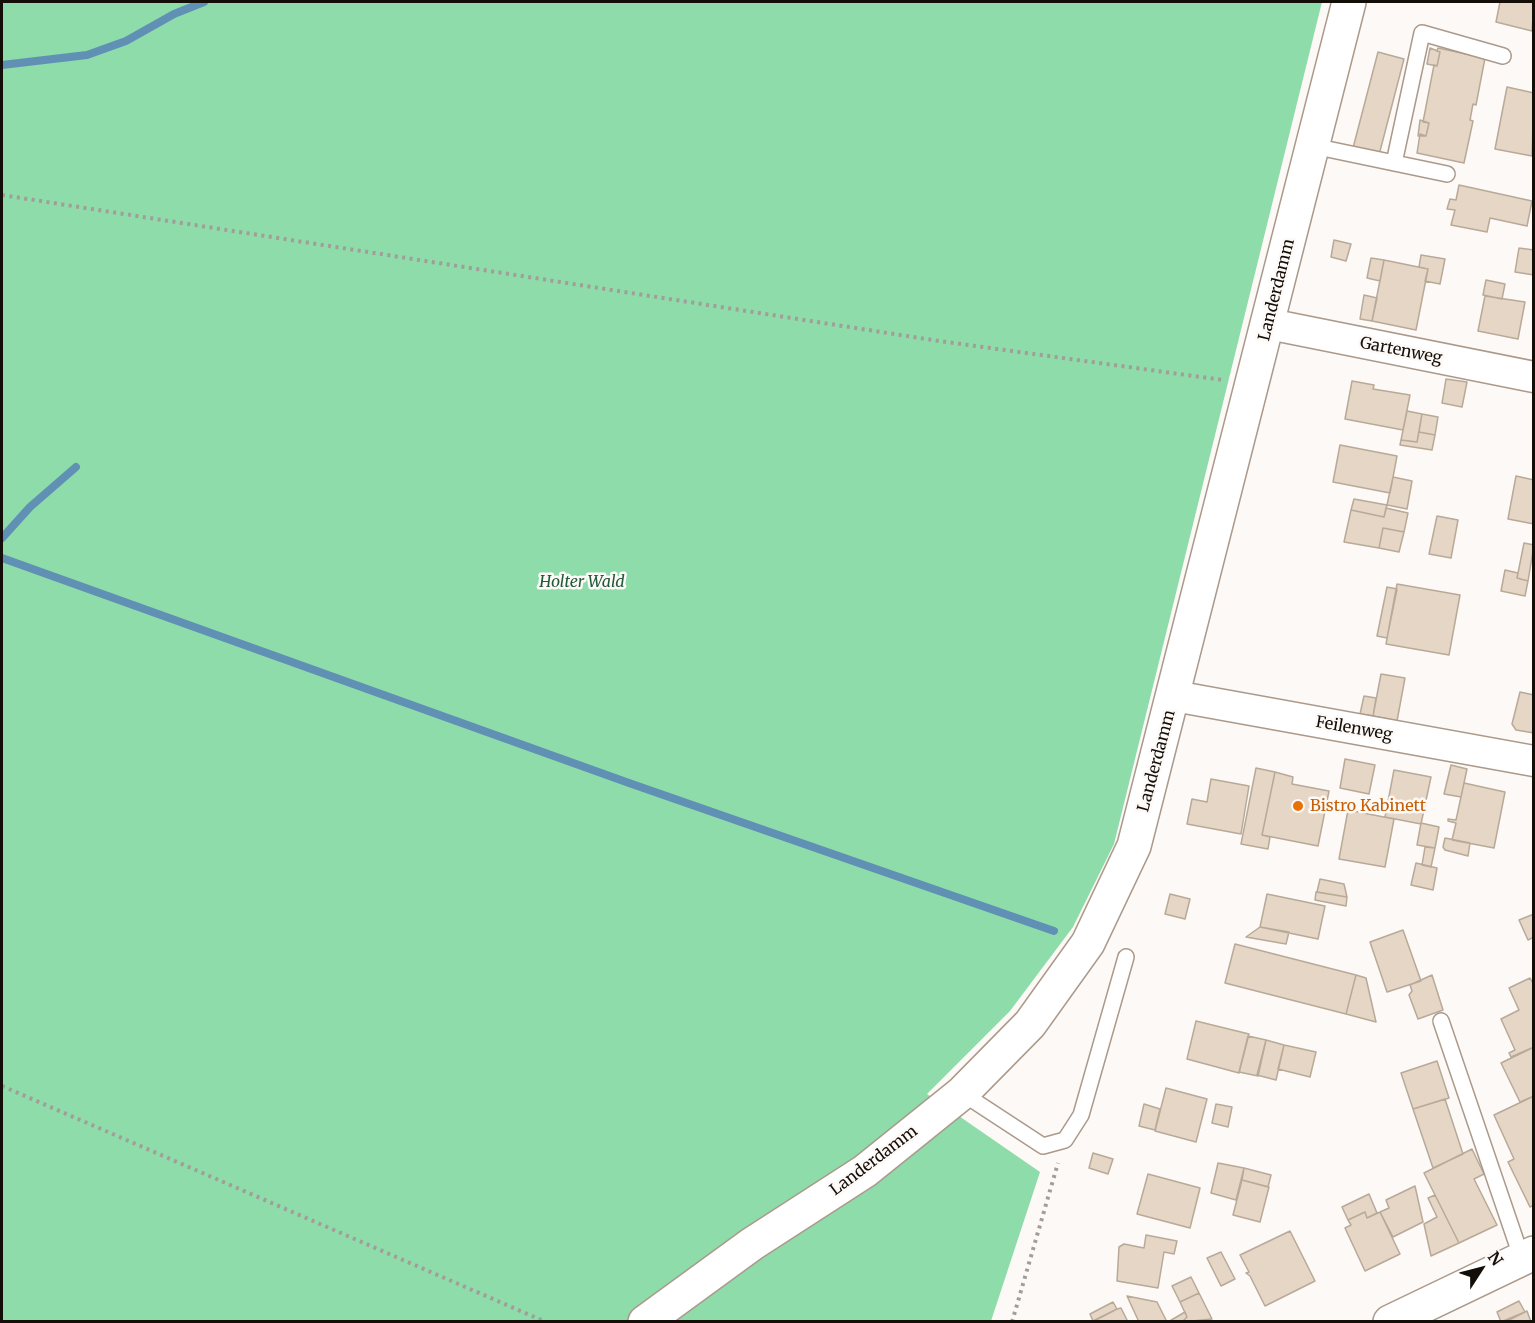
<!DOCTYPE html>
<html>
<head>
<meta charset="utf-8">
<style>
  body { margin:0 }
  #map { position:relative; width:1535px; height:1323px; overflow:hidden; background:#fdf9f6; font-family:Merriweather,serif }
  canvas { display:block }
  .frame { position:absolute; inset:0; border:3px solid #140e09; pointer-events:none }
  .north { position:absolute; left:1451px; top:1239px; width:60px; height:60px; -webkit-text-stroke:4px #fdf9f6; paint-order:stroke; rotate:54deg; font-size:16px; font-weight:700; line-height:24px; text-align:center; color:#140e09 }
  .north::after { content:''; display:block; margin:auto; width:21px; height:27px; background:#140e09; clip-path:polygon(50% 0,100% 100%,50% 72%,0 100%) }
</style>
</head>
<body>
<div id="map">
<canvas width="1535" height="1323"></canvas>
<div class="frame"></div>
<div class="north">N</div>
</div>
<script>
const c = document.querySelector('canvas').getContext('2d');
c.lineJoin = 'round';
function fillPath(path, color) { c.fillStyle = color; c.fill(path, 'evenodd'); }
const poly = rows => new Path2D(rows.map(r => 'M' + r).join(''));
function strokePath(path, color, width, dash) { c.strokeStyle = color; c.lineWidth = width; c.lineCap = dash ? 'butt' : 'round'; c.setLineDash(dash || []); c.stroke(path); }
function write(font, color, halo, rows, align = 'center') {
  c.font = font + ' Merriweather,serif'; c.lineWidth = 5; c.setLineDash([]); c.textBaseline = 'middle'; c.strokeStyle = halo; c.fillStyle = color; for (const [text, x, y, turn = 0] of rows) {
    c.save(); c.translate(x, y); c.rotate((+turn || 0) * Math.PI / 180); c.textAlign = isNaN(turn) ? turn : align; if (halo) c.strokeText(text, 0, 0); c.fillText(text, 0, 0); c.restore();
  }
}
fillPath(poly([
  [2,2,1322,2,1114,844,1073,927,1010,1011,927,1094,1040,1172,991,1321,2,1322]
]), '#8ddcaa');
strokePath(poly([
  [2,65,87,55,126,41,174,14,204,2],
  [2,538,30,507,76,467],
  [2,558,629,783,1054,931]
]), '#6091b5', 8);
const building = poly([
  [1500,2,1534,2,1532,31,1496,22,1500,2],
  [1430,48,1440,52,1437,66,1427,64,1430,48],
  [1438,48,1485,58,1476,105,1473,104,1470,120,1473,121,1464,163,1417,153,1420,134,1426,136,1429,123,1423,122,1434,65,1437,66,1440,52,1437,51,1438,48],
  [1378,52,1404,59,1379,155,1353,148,1378,52],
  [1507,87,1534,93,1532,156,1495,149,1507,87],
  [1420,120,1429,123,1426,136,1418,136,1420,120],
  [1459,185,1532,201,1527,226,1490,218,1487,232,1451,225,1455,210,1447,209,1450,199,1456,200,1459,185],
  [1334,240,1351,244,1346,261,1331,257,1334,240],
  [1519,248,1534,250,1534,275,1515,272,1519,248],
  [1421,255,1445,259,1440,284,1425,281,1428,269,1419,267,1421,255],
  [1371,258,1384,260,1380,281,1367,278,1371,258],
  [1384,260,1428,269,1416,330,1372,321,1384,260],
  [1486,280,1505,284,1502,299,1483,295,1486,280],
  [1364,295,1377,298,1372,321,1360,319,1364,295],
  [1485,296,1525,302,1518,339,1478,331,1485,296],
  [1446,379,1467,382,1462,407,1442,403,1446,379],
  [1352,381,1374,385,1373,389,1410,395,1403,430,1345,419,1352,381],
  [1407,411,1422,414,1417,442,1401,440,1407,411],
  [1422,414,1438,417,1435,435,1419,432,1422,414],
  [1419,432,1435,435,1432,450,1400,445,1401,440,1417,442,1419,432],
  [1340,445,1397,456,1390,493,1333,482,1340,445],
  [1516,476,1534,480,1534,524,1508,519,1516,476],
  [1393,477,1412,481,1407,509,1387,505,1393,477],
  [1354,499,1387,505,1384,517,1351,510,1354,499],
  [1386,508,1408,513,1404,532,1383,528,1379,548,1344,542,1351,510,1384,517,1386,508],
  [1437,516,1458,520,1451,558,1429,554,1437,516],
  [1383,528,1404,532,1399,552,1379,548,1383,528],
  [1524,543,1534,545,1528,581,1517,578,1524,543],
  [1505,570,1518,573,1517,578,1528,581,1525,596,1501,591,1505,570],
  [1397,584,1460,595,1449,655,1386,644,1397,584],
  [1387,587,1397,589,1387,638,1377,636,1387,587],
  [1381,674,1405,678,1397,721,1373,716,1381,674],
  [1520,692,1534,695,1534,733,1516,730,1512,724,1520,692],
  [1364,696,1376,698,1373,716,1360,714,1364,696],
  [1345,759,1375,765,1369,794,1340,788,1345,759],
  [1451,765,1467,769,1461,797,1444,794,1451,765],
  [1256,768,1275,772,1262,835,1270,837,1268,849,1241,844,1256,768],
  [1394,770,1431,777,1421,824,1385,817,1394,770],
  [1275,772,1293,777,1292,784,1329,791,1318,846,1262,835,1275,772],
  [1211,779,1249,786,1241,834,1187,824,1192,799,1207,802,1211,779],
  [1464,783,1505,792,1494,848,1452,840,1456,823,1448,821,1448,819,1456,820,1464,783],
  [1348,810,1394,819,1385,867,1339,859,1348,810],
  [1421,823,1439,827,1435,848,1417,845,1421,823],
  [1445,838,1470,843,1468,856,1445,850,1443,847,1445,838],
  [1425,847,1435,848,1431,867,1422,865,1425,847],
  [1416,863,1437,868,1433,890,1411,885,1416,863],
  [1320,879,1344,884,1347,897,1317,892,1320,879],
  [1316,892,1347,897,1346,906,1315,900,1316,892],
  [1170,894,1190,899,1185,919,1165,914,1170,894],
  [1267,894,1325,906,1318,939,1260,927,1267,894],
  [1534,914,1534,937,1528,940,1519,920,1534,914],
  [1260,927,1289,932,1286,944,1246,937,1260,927],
  [1403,930,1421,981,1387,992,1370,942,1403,930],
  [1235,944,1356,975,1346,1014,1225,983,1235,944],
  [1356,975,1366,978,1376,1022,1346,1014,1356,975],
  [1432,975,1443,1010,1418,1019,1409,995,1412,991,1410,985,1432,975],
  [1530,978,1534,985,1534,1047,1511,1057,1509,1053,1515,1050,1501,1019,1519,1010,1509,988,1530,978],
  [1196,1021,1249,1034,1239,1073,1187,1059,1196,1021],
  [1248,1036,1266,1040,1258,1076,1239,1072,1248,1036],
  [1266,1040,1284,1045,1276,1080,1257,1075,1266,1040],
  [1284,1045,1316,1052,1310,1077,1278,1069,1284,1045],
  [1534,1047,1534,1096,1520,1102,1501,1063,1534,1047],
  [1437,1061,1449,1098,1413,1109,1401,1073,1437,1061],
  [1166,1088,1207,1099,1196,1142,1155,1131,1166,1088],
  [1534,1096,1534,1205,1530,1207,1508,1162,1514,1159,1494,1115,1534,1096],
  [1445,1099,1463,1154,1433,1168,1413,1109,1445,1099],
  [1144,1104,1160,1109,1155,1130,1139,1126,1144,1104],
  [1216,1104,1232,1107,1228,1127,1212,1123,1216,1104],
  [1472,1149,1484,1174,1474,1179,1497,1225,1459,1243,1424,1173,1472,1149],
  [1093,1153,1113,1159,1108,1174,1089,1168,1093,1153],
  [1218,1163,1244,1168,1236,1200,1211,1193,1218,1163],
  [1244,1168,1271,1175,1268,1187,1242,1180,1244,1168],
  [1148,1174,1200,1188,1190,1228,1137,1214,1148,1174],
  [1242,1180,1269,1187,1260,1222,1233,1215,1242,1180],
  [1415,1186,1423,1222,1393,1237,1380,1212,1389,1208,1386,1200,1415,1186],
  [1369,1194,1377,1213,1367,1218,1365,1212,1348,1220,1342,1207,1369,1194],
  [1435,1195,1459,1243,1431,1256,1424,1224,1437,1217,1428,1198,1435,1195],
  [1365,1212,1367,1218,1380,1212,1400,1254,1365,1271,1345,1228,1351,1225,1348,1220,1365,1212],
  [1290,1231,1315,1281,1265,1306,1250,1276,1246,1273,1249,1272,1240,1255,1290,1231],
  [1146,1235,1177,1241,1174,1254,1164,1252,1158,1288,1117,1281,1119,1247,1124,1244,1144,1248,1146,1235],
  [1221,1252,1235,1279,1221,1286,1207,1258,1221,1252],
  [1191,1277,1199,1293,1180,1302,1172,1286,1191,1277],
  [1199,1293,1212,1319,1182,1322,1187,1317,1180,1302,1199,1293],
  [1127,1296,1157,1302,1167,1322,1139,1322,1127,1296],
  [1519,1301,1525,1312,1501,1322,1497,1312,1519,1301],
  [1113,1302,1117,1309,1093,1321,1090,1314,1113,1302],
  [1121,1308,1128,1322,1092,1322,1117,1309,1121,1308],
  [1527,1311,1531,1322,1505,1322,1527,1311],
  [1185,1312,1187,1317,1182,1322,1168,1322,1185,1312]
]);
fillPath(building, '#e6d6c5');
strokePath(building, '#b8a998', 1.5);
const lane = poly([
  [1313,146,1447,174],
  [1394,163,1422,33,1503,56],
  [1441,1021,1522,1259],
  [962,1093,1043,1146,1065,1140,1081,1115,1126,957]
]);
const street = poly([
  [1269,324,1534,377],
  [1174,696,1534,761]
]);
const secondary = poly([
  [645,1322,752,1244,865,1171,962,1093,1030,1024,1088,943,1134,846,1349,2],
  [1390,1322,1534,1253]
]);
strokePath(lane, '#ab9a8b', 18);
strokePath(street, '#ab9a8b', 33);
strokePath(secondary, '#ab9a8b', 36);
strokePath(poly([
  [2,195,939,341,1223,380],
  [2,1086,546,1322],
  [1012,1322,1058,1163]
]), '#a29d99', 4, [3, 4.5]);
strokePath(lane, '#fff', 15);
strokePath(street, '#fff', 30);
strokePath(secondary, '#fff', 33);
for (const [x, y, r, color] of [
  [1298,806,6,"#e8710a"]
]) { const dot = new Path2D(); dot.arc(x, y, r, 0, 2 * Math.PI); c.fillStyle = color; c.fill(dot); strokePath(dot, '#fdf9f6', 2); }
write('16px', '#140e09', '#fdf9f6', [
  ["Landerdamm",1277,290,-76],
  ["Gartenweg",1401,351,11],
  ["Feilenweg",1354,729,10],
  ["Landerdamm",1157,761,-75],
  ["Landerdamm",874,1161,-37]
]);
write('italic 16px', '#205a3a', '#fdf9f6', [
  ["Holter Wald",582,582]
]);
write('16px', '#c56008', '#fdf9f6', [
  ["Bistro Kabinett",1310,806]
], 'left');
</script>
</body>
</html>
